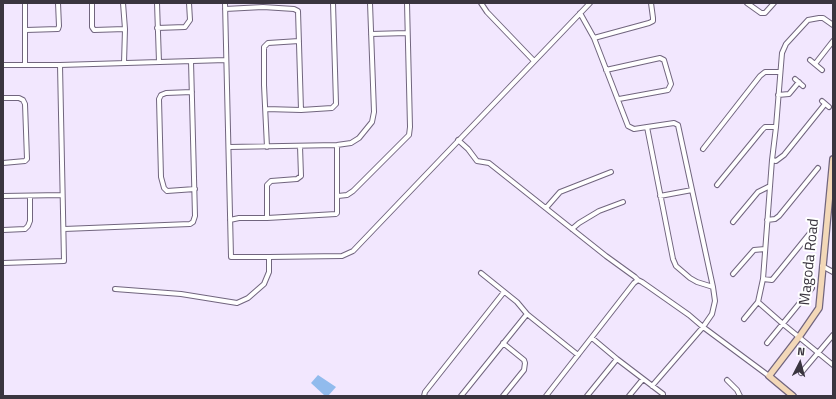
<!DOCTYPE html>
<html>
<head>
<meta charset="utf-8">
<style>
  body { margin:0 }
  #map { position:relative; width:836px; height:399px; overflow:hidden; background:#f2e7fe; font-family:"Titillium Web",sans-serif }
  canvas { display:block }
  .frame { position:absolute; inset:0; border:4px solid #3a353f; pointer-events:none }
  .north { position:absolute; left:780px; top:343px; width:40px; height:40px; -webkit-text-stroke:3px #fff; paint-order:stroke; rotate:6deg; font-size:11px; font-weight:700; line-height:16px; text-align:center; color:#3a353f }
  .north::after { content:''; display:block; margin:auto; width:14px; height:18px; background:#3a353f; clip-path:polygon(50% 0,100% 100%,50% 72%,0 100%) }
</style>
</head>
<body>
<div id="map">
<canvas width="836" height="399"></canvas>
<div class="frame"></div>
<div class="north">N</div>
</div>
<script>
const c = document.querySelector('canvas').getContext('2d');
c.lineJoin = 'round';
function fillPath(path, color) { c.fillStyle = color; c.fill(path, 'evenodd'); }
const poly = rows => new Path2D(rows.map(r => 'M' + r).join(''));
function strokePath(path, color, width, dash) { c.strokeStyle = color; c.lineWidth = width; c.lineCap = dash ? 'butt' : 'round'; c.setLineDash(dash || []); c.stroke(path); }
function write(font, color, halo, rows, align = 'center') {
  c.font = font + ' "Titillium Web",sans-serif'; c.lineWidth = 4; c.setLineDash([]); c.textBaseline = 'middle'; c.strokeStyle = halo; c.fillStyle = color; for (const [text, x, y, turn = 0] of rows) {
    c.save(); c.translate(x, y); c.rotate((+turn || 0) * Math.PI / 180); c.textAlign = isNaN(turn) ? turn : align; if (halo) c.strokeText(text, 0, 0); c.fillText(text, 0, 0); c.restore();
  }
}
fillPath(poly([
  [318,375,336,387,328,396,325,396,311,383]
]), '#91bbed');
const street = poly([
  [25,3,25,64],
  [92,3,92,27,94,30,125,29],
  [123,3,125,29,124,63],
  [157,3,159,62],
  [225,3,231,257,269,257,342,256,353,251,590,3],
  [481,3,487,12,534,61],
  [747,3,761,13,765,13,774,3],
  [225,9,263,7,294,9,298,11,301,110,332,108,336,104,333,3],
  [580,13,594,38,628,126,634,129,647,127,673,259,676,266,690,278,697,282,713,287],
  [833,25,823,18,819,18,808,20,786,44,782,53,776,127,772,160,763,279,758,302,783,324,833,365],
  [157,28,185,27,190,20,189,3],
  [26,30,58,29,59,26,58,3],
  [371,34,407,33],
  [594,38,649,23,653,21,653,18,651,3],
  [810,60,822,70],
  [815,64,833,41],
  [3,65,60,65,226,60],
  [606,70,660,58,664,60,671,84,668,90,619,99],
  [795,79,803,86],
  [192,92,166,93,161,95,159,99,161,177,164,188,167,191,195,189],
  [778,95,789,94,799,82],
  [3,98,19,98,23,100,25,104,27,159,25,161,3,163],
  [822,101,829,107],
  [266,109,301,110],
  [647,127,674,123,678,125,713,287,715,301,712,314,703,327,652,386],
  [458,140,468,149,477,161,489,163,606,256,635,277,638,280],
  [229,147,337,145,351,143,359,138,372,122,374,112,370,3],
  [267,147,264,85,264,47,268,43,299,41],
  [703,149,760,76,765,72,780,72],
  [772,160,776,161,784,155,825,104],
  [717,185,762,130,765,127,776,127],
  [3,196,62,195],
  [338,196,347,195,353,191,409,135,410,127,407,3],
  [660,196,692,190],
  [546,208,560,192,611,172],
  [267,218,267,185,271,181,297,179,301,176,300,146],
  [230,220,239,218,267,218,336,214,337,213,337,145],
  [767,220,775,219,779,216,818,168],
  [733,222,758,192,770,186],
  [64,229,190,224,193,222,195,216,191,61],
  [572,229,579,223,599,211,623,202],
  [3,230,25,229,28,226,30,221,30,196],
  [3,263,64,261,60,65],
  [822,266,833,272],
  [481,273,517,302,527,314],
  [733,274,754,250,765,249],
  [763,279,772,280,815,227],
  [115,289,181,294,237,303,248,298,264,284,269,272,269,257],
  [744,319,758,302],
  [592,338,617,359,663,394,663,396],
  [503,343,524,360,525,363,524,370,503,396],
  [767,343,812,288],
  [801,373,833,335],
  [727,380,737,390,740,396],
  [424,396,425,392,504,292],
  [461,396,527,314,578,355],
  [546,396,634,283,638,280,642,282,689,315,703,327,769,376],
  [587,396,617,359],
  [629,396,643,379]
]);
const secondary = poly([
  [793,396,769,376,799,337,819,308,833,159]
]);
strokePath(street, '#71657e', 6);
strokePath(secondary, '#71657e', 8);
strokePath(street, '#fff', 4);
strokePath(secondary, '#f3d8b8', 5.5);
write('15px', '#3a353f', '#fff', [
  ["Magoda Road",810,262,-84]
]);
</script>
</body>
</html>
